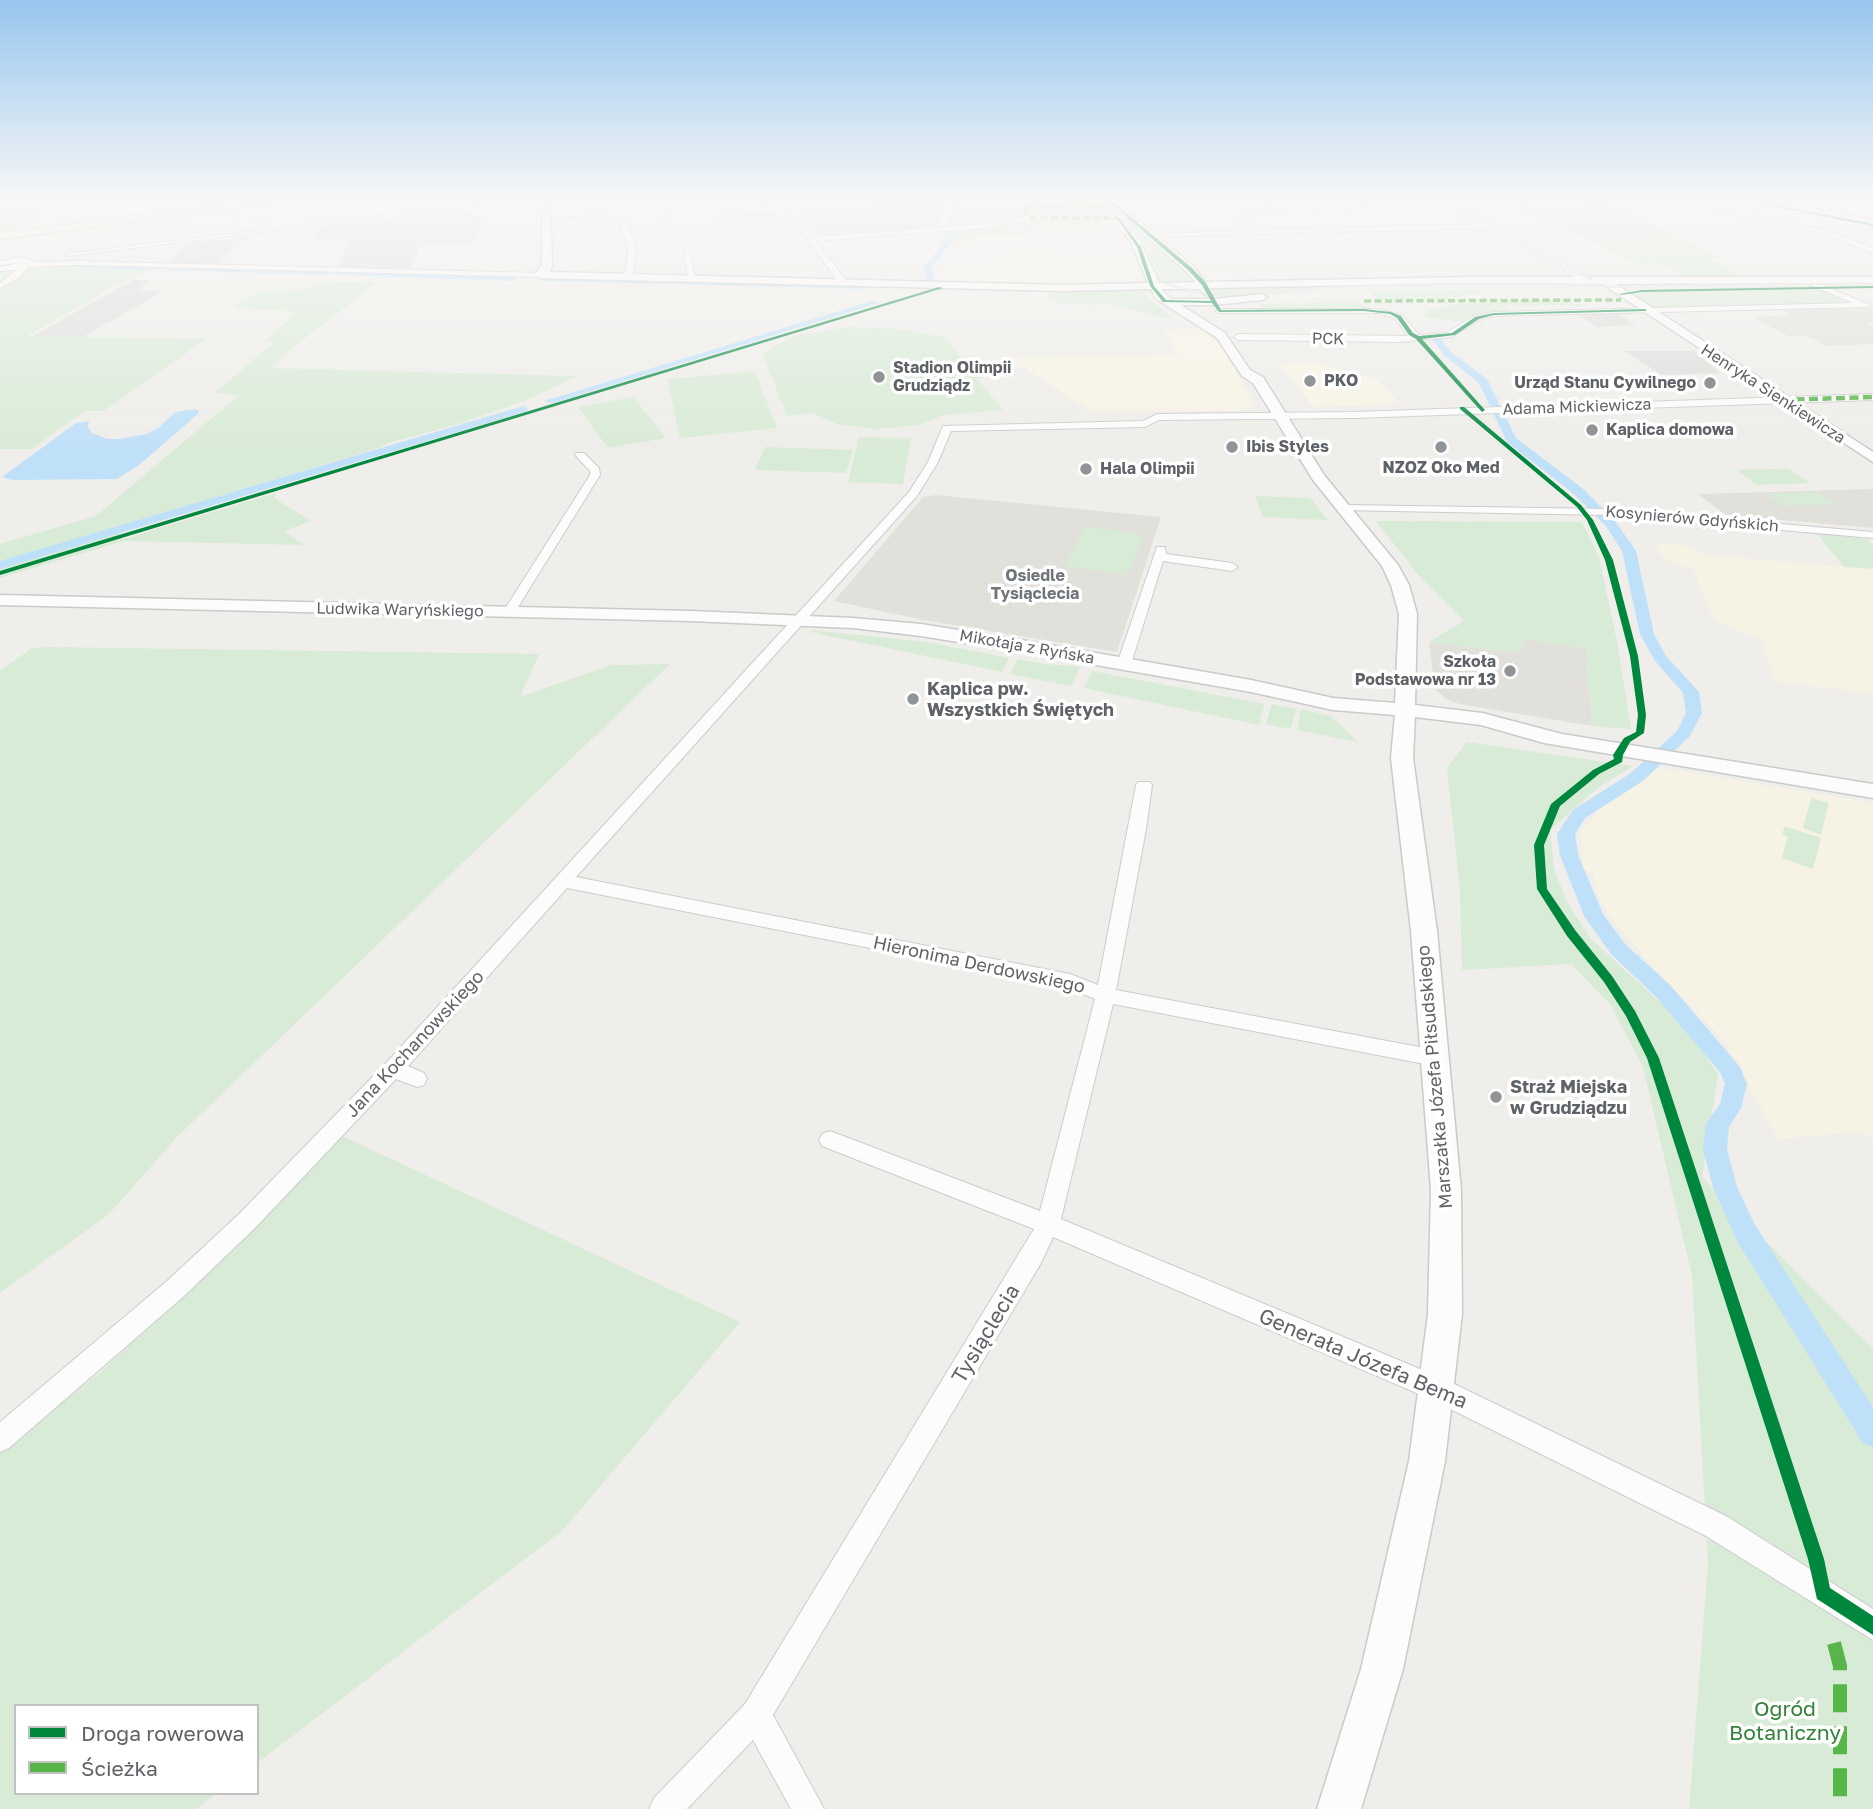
<!DOCTYPE html>
<html>
<head>
<meta charset="utf-8">
<style>
  body { margin:0 }
  #map { position:relative; width:1873px; height:1809px; overflow:hidden; background:#efeeea; font-family:"Golos Text",sans-serif }
  canvas { display:block }
  .legend { position:absolute; left:14px; top:1704px; width:245px; height:91px; box-sizing:border-box; background:#fff; border:2px solid #bfc1c3; margin:0; padding:9px 12px; list-style:none; font-size:21px; color:#5f6368 }
  .legend li { display:flex; align-items:center; gap:14px; height:35px }
  .legend b { width:35px; border:2px solid #bfc1c3 }
</style>
</head>
<body>
<div id="map">
<canvas width="1873" height="1809"></canvas>
<ul class="legend">
<li><b style="height:9px;background:#00873e"></b>Droga rowerowa</li>
<li><b style="height:9px;background:#58b549"></b>Ścieżka</li>
</ul>
</div>
<script>
const c = document.querySelector('canvas').getContext('2d');
c.lineJoin = 'round';
function fillPath(path, color) { c.fillStyle = color; c.fill(path, 'evenodd'); }
const poly = rows => new Path2D(rows.map(r => 'M' + r).join(''));
function strokePath(path, color, width, dash) { c.strokeStyle = color; c.lineWidth = width; c.lineCap = dash ? 'butt' : 'round'; c.setLineDash(dash || []); c.stroke(path); }
function write(font, color, halo, rows, align = 'center') {
  c.font = font + ' "Golos Text",sans-serif'; c.lineWidth = 7; c.setLineDash([]); c.textBaseline = 'middle'; c.strokeStyle = halo; c.fillStyle = color; for (const [text, x, y, turn = 0] of rows) {
    c.save(); c.translate(x, y); c.rotate((+turn || 0) * Math.PI / 180); c.textAlign = isNaN(turn) ? turn : align; if (halo) c.strokeText(text, 0, 0); c.fillText(text, 0, 0); c.restore();
  }
}
fillPath(poly([
  [1049,247,1057,256,1129,257,1138,274,1124,280,1072,284,946,282,943,264,1008,263,1007,255],
  [1196,329,1207,332,1219,342,1254,406,1238,411,1090,411,1024,367,1007,368,1008,357,1177,356,1165,330],
  [1280,363,1316,363,1377,379,1400,404,1313,407],
  [1679,544,1708,555,1873,569,1873,694,1775,681,1761,640,1714,620,1693,569,1666,560,1654,545],
  [1660,768,1873,803,1873,1138,1856,1132,1778,1139,1724,1040,1671,986,1608,915,1596,890,1593,872,1584,870,1582,863,1581,831,1601,808]
]), '#f7f3e4');
fillPath(poly([
  [465,210,481,219,476,242,419,246,412,269,338,268,349,240,313,242,320,228],
  [250,236,216,264,169,263,184,244],
  [133,280,151,280,137,290,164,291,83,337,60,337,18,363,0,335,33,336],
  [1618,313,1635,325,1596,327,1577,314],
  [1625,351,1695,351,1720,373,1661,375]
]), '#dfddda');
fillPath(poly([
  [1669,201,1675,202,1630,204,1635,208,1625,213,1681,238,1592,241,1504,202],
  [944,205,941,227,820,238,797,208],
  [1871,308,1873,309,1873,323,1867,324,1873,327,1873,344,1825,346,1805,335,1788,336,1753,317,1791,315,1782,310],
  [1873,489,1873,528,1726,515,1698,494],
  [936,495,1161,517,1117,652,923,620,834,601,923,497],
  [1525,639,1586,649,1592,726,1460,704,1446,699,1435,689,1429,642,1516,653]
]), '#e2e0da');
fillPath(poly([
  [0,201,55,201,11,232,0,233],
  [701,201,776,202,769,203,781,209,776,211,783,213,777,213,779,217,786,217,789,220,716,218,717,211,775,212,777,208,710,207,707,210,699,208],
  [990,201,1011,201,1012,204,1092,203,1109,230,1031,230,1032,236,976,236,974,243,941,244,952,205,990,204],
  [1669,201,1675,202,1630,204,1635,208,1624,213,1534,216,1504,202],
  [1141,231,1182,265,1196,281,1159,282,1151,258,1132,232],
  [1681,238,1722,258,1708,258,1748,279,1687,278,1659,262,1635,263,1592,241],
  [74,264,155,267,104,292,27,336,206,339,104,411,84,411,32,449,0,449,0,272],
  [326,281,378,282,292,348,271,368,578,376,527,400,458,424,388,443,379,448,0,562,0,544,96,516,239,395,214,393,275,342,266,341,296,312,233,307,261,291,301,290],
  [1422,282,1426,285,1342,287,1223,300,1210,286],
  [1813,286,1852,303,1652,309,1631,294,1642,292,1636,289],
  [1136,290,1143,292,1171,317,1165,318,1114,305,1062,304,1047,299,1051,291,1057,291],
  [1488,290,1451,299,1376,299,1369,291],
  [1557,300,1590,306,1507,306,1504,307,1507,310,1465,322,1424,317,1427,311,1461,303],
  [1356,302,1372,309,1354,307,1263,309,1259,304],
  [850,327,902,329,947,338,959,356,975,358,988,375,977,379,1003,410,943,415,918,425,877,429,837,424,812,413,787,416,763,355,780,343,797,335],
  [755,371,777,428,680,438,667,379],
  [633,397,666,438,608,448,578,407],
  [859,437,911,438,903,484,848,482],
  [765,447,824,449,853,450,846,473,755,470],
  [1789,469,1810,483,1757,485,1737,470],
  [1818,492,1835,504,1784,506,1767,494],
  [276,493,274,498,311,521,284,531,304,545,124,541,0,578,0,563,117,530,123,539],
  [1255,496,1310,498,1328,520,1263,517],
  [1376,521,1582,522,1599,557,1617,642,1631,729,1592,726,1586,649,1525,639,1516,653,1429,642,1464,621,1420,577],
  [1085,526,1144,535,1128,575,1065,566],
  [1817,534,1868,539,1873,545,1873,569,1844,567],
  [812,630,926,642,1009,658,1002,672,810,632],
  [44,647,539,654,520,697,611,665,670,664,177,1137,109,1214,0,1293,0,671,32,648],
  [1018,659,1046,664,1080,667,1071,686,1010,674],
  [1092,671,1264,704,1259,725,1084,688],
  [1272,704,1296,709,1291,729,1266,724],
  [1301,709,1331,716,1358,742,1297,730],
  [1467,742,1633,766,1595,790,1550,830,1554,869,1567,902,1591,939,1684,1024,1718,1074,1702,1177,1873,1349,1873,1809,1689,1809,1708,1564,1692,1276,1643,1067,1610,1004,1571,964,1462,970,1460,891,1447,768],
  [1811,798,1829,803,1821,835,1803,828],
  [1785,826,1821,838,1813,869,1782,858,1788,837,1782,834],
  [342,1136,740,1322,563,1530,257,1763,257,1706,16,1706,16,1793,217,1793,196,1809,0,1809,0,1451,97,1375,234,1249]
]), '#d8ebd6');
fillPath(poly([
  [196,409,199,411,198,414,139,465,117,479,13,480,2,477,76,423,89,421,88,427,92,433,107,439,120,439,146,434,158,428,175,412]
]), '#bfe0f9');
fillPath(poly([
  [1069,203,1071,206,1012,205,1015,203,1069,203],
  [957,204,961,206,953,241,932,267,934,281,927,283,924,267,945,241,953,206,957,204],
  [83,264,156,266,160,268,156,270,80,268,83,264],
  [166,266,328,271,332,273,328,275,163,270,166,266],
  [336,271,512,277,516,279,512,281,339,275,336,271],
  [540,277,862,283,866,286,862,289,543,281,540,277],
  [872,301,879,303,553,403,544,401,872,301],
  [1431,333,1437,333,1451,352,1487,379,1516,438,1582,488,1615,521,1636,551,1654,634,1666,656,1699,692,1702,713,1690,736,1643,781,1585,818,1575,834,1578,855,1603,914,1625,944,1671,986,1740,1067,1747,1084,1741,1108,1729,1127,1727,1149,1737,1187,1755,1225,1873,1407,1873,1447,1863,1443,1737,1241,1713,1187,1703,1149,1706,1124,1720,1104,1725,1084,1720,1072,1657,998,1611,954,1584,916,1560,855,1557,834,1573,810,1631,773,1677,731,1686,713,1683,693,1655,661,1640,634,1622,551,1606,526,1574,494,1507,442,1479,383,1445,356,1429,335,1431,333],
  [523,406,528,409,527,411,0,569,0,561,523,406]
]), '#bfe0f9');
const street = poly([
  [502,201,519,201,68,256,64,254,502,201],
  [657,201,663,201,668,221,663,220,657,201],
  [779,201,785,201,813,237,984,224,1028,216,1120,218,1028,220,984,228,816,241,845,279,840,284,779,201],
  [926,201,914,206,873,204,876,202,926,201],
  [952,201,958,201,961,204,956,205,952,201],
  [1377,201,1388,201,1366,207,1257,211,1243,218,1256,230,1486,224,1439,201,1447,201,1501,227,1593,281,1586,283,1494,228,1149,237,1146,235,1249,230,1237,218,1241,212,1256,207,1377,201],
  [1673,201,1684,201,1828,231,1873,248,1873,253,1824,234,1673,201],
  [1760,201,1772,201,1873,220,1873,224,1760,201],
  [623,213,636,249,633,274,626,279,622,277,625,273,628,249,618,216,544,219,623,213],
  [683,251,690,253,696,280,689,278,683,251],
  [21,257,38,262,79,261,539,273,543,275,539,277,79,265,28,267,19,278,0,288,0,283,16,270,0,271,0,267,27,262,0,265,0,261,21,257],
  [1811,280,1870,305,1866,307,1494,316,1480,320,1451,337,1399,342,1238,340,1234,337,1238,334,1408,336,1396,319,1379,313,1219,313,1215,311,1219,309,1379,309,1402,315,1419,335,1446,333,1474,316,1494,312,1853,303,1808,284,1811,280],
  [1873,394,1873,400,1354,418,1159,420,1145,427,951,431,938,462,917,496,576,877,1070,974,1098,985,1136,785,1138,782,1150,782,1152,785,1146,829,1116,990,1435,1050,1442,1052,1445,1058,1442,1064,1435,1066,1113,1004,1061,1219,1444,1379,1726,1516,1873,1609,1873,1640,1706,1536,1426,1397,1053,1237,1041,1263,773,1715,824,1809,791,1809,753,1740,687,1809,649,1809,654,1798,745,1704,1034,1229,822,1146,819,1140,822,1134,830,1131,1040,1211,1095,999,1067,987,567,888,408,1066,424,1073,427,1079,424,1085,417,1087,396,1079,255,1228,183,1297,9,1448,0,1452,0,1422,167,1281,239,1214,386,1063,909,492,928,462,943,426,1143,421,1157,414,1354,412,1873,394],
  [576,453,584,453,599,468,600,475,515,612,514,615,504,615,503,612,590,475,590,471,575,455,576,453],
  [1342,505,1608,509,1873,532,1873,538,1608,515,1338,510,1338,506,1342,505],
  [1157,547,1165,547,1166,554,1232,563,1238,567,1232,571,1163,561,1131,664,1129,667,1119,667,1117,664,1157,547]
]);
const secondary = poly([
  [542,201,550,201,552,265,550,272,1063,285,1148,283,1130,240,1095,201,1104,201,1139,239,1159,283,1195,282,1186,271,1127,220,1127,216,1133,216,1194,267,1205,282,1472,277,1873,277,1873,283,1616,284,1873,452,1873,462,1602,284,1472,283,1210,288,1214,294,1209,297,1199,289,1161,289,1171,299,1214,299,1262,294,1267,297,1262,300,1214,305,1181,305,1225,333,1250,370,1263,377,1324,475,1398,565,1409,585,1417,614,1415,705,1482,713,1562,734,1873,784,1873,798,1544,743,1481,725,1415,717,1413,758,1437,931,1461,1190,1462,1314,1445,1461,1403,1669,1361,1809,1317,1809,1361,1669,1409,1461,1428,1314,1431,1190,1411,931,1391,758,1395,715,1333,710,1251,692,1027,653,921,636,853,628,691,621,0,605,0,595,691,611,853,618,921,624,1027,641,1251,680,1333,698,1395,703,1399,614,1391,585,1382,566,1313,480,1253,383,1242,376,1217,338,1155,298,1151,289,1063,291,539,278,534,275,542,265,542,201]
]);
const primary = poly([
  [254,201,280,201,275,204,0,239,0,233,254,201]
]);
strokePath(street, '#cbcccc', 2);
strokePath(secondary, '#cacacb', 3);
strokePath(primary, '#d7ceb8', 3);
fillPath(street, '#fdfcfc');
fillPath(secondary, '#fdfcfc');
fillPath(primary, '#f4f2e9');
strokePath(poly([
  [1105,201,1155,257,1164,283,1201,293,1419,284,1562,284,1621,287,1873,283],
  [1440,201,1498,228,1574,273,1594,280],
  [501,203,526,205,536,213],
  [461,207,511,201],
  [537,230,537,210,546,201]
]), '#e4e4e4', 2);
strokePath(poly([
  [0,247,396,201]
]), '#e4e4e4', 2, [1, 3.5]);
strokePath(poly([
  [1106,207,1024,208,1028,218,1117,218],
  [1364,301,1621,300]
]), '#58b549', 3.5, [7, 3.5]);
strokePath(poly([
  [1782,400,1873,397]
]), '#58b549', 4.5, [9, 4.5]);
strokePath(poly([
  [1834,1643,1840,1666,1840,1809]
]), '#58b549', 14, [28, 14]);
fillPath(poly([
  [1108,201,1112,201,1192,268,1206,283,1221,310,1364,309,1391,312,1401,316,1413,333,1419,336,1452,333,1475,317,1494,313,1645,309,1647,310,1645,311,1494,315,1479,319,1455,335,1422,339,1484,409,1485,410,1482,412,1416,339,1409,335,1397,318,1390,314,1364,311,1219,312,1212,303,1163,302,1150,286,1137,247,1116,217,1118,217,1141,247,1154,286,1166,300,1211,301,1202,285,1188,270,1108,201],
  [1746,201,1753,201,1873,224,1873,226,1746,201],
  [1873,286,1873,288,1642,292,1621,295,1619,294,1642,290,1873,286],
  [939,287,943,288,0,575,0,571,939,287],
  [1460,407,1464,407,1581,505,1593,520,1613,560,1638,656,1646,715,1644,733,1630,742,1623,755,1622,762,1599,774,1560,806,1544,845,1547,889,1575,930,1612,976,1635,1011,1659,1058,1824,1559,1830,1588,1873,1616,1873,1635,1817,1599,1808,1559,1647,1058,1626,1016,1604,982,1567,936,1537,889,1534,845,1551,804,1593,770,1614,759,1613,755,1624,738,1636,732,1638,715,1630,656,1605,560,1587,520,1577,507,1460,409,1460,407]
]), '#00873e');
const sky = c.createLinearGradient(0, 0, 0, 454);
sky.addColorStop(0, '#97c6ef');
sky.addColorStop(0.44, '#f8f7f6');
sky.addColorStop(1, '#f8f7f600');
c.fillStyle = sky;
c.fillRect(0, 0, 1873, 454);
for (const [x, y, r, color] of [
  [879,377,7,"#919496"],
  [1310,381,7,"#919496"],
  [1710,383,7,"#919496"],
  [1592,430,7,"#919496"],
  [1232,447,7,"#919496"],
  [1441,447,7,"#919496"],
  [1086,469,7,"#919496"],
  [1510,671,7,"#919496"],
  [913,699,7,"#919496"],
  [1496,1097,7,"#919496"]
]) { const dot = new Path2D(); dot.arc(x, y, r, 0, 2 * Math.PI); c.fillStyle = color; c.fill(dot); strokePath(dot, '#fff', 2.5); }
write('16px', '#5f6368', '#fff', [
  ["PCK",1328,339,1],
  ["Henryka Sienkiewicza",1773,394,33],
  ["Adama Mickiewicza",1577,407,-2],
  ["Kosynierów Gdyńskich",1692,519,5],
  ["Ludwika Waryńskiego",400,610,1],
  ["Mikołaja z Ryńska",1027,647,10]
]);
write('bold 16px', '#5f6368', '#fff', [
  ["Stadion Olimpii",893,368],
  ["Grudziądz",893,386],
  ["PKO",1324,381],
  ["Urząd Stanu Cywilnego",1696,383,"right"],
  ["Kaplica domowa",1606,430],
  ["Ibis Styles",1246,447],
  ["NZOZ Oko Med",1441,468,"center"],
  ["Hala Olimpii",1100,469],
  ["Szkoła",1496,662,"right"],
  ["Podstawowa nr 13",1496,680,"right"]
], 'left');
write('bold 16px', '#70757a', '#fff', [
  ["Osiedle",1035,576],
  ["Tysiąclecia",1035,594]
]);
write('bold 18px', '#5f6368', '#fff', [
  ["Kaplica pw.",927,689],
  ["Wszystkich Świętych",927,710],
  ["Straż Miejska",1510,1087],
  ["w Grudziądzu",1510,1108]
], 'left');
write('18px', '#5f6368', '#fff', [
  ["Hieronima Derdowskiego",979,965,12],
  ["Jana Kochanowskiego",415,1044,-47],
  ["Marszałka Józefa Piłsudskiego",1435,1077,-95]
]);
write('21px', '#5f6368', '#fff', [
  ["Tysiąclecia",986,1334,-59],
  ["Generała Józefa Bema",1363,1359,23]
]);
write('21px', '#348238', '#fff', [
  ["Ogród",1785,1709],
  ["Botaniczny",1785,1733]
]);
</script>
</body>
</html>
